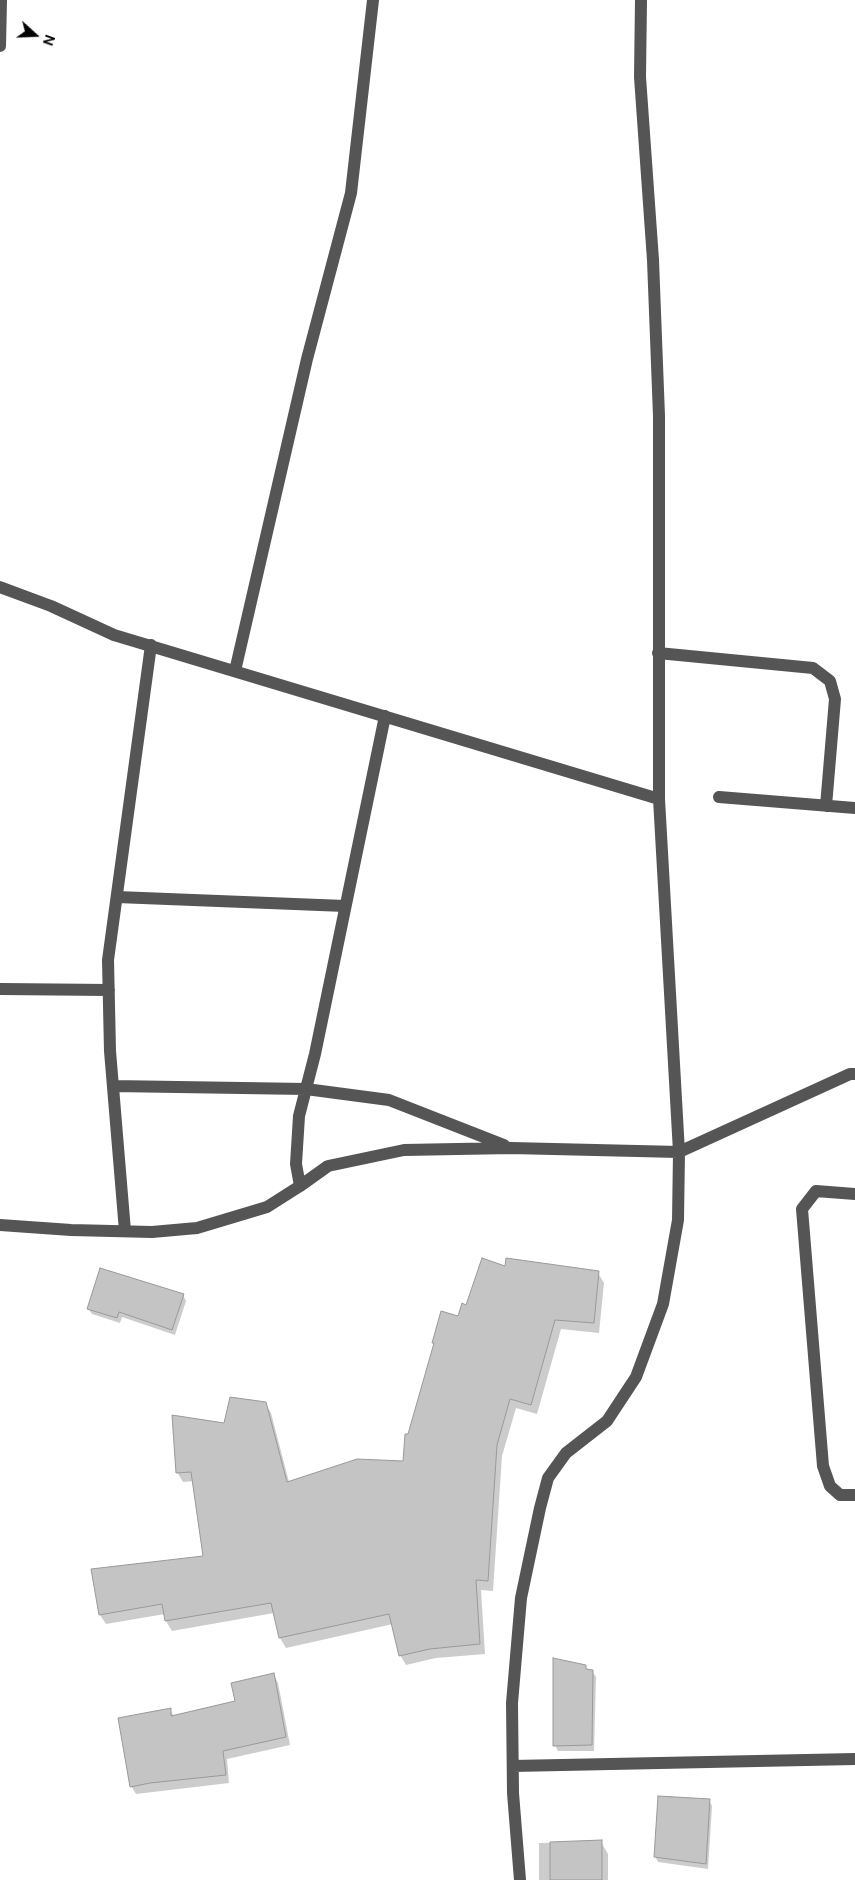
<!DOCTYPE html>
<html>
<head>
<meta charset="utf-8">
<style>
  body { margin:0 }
  #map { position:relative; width:855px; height:1880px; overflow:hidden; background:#fff; font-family:"DM Sans",sans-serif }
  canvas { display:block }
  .north { position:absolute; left:10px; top:10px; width:50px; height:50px; -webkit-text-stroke:4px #fff; paint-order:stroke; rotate:110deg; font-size:14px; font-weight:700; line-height:20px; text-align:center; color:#000 }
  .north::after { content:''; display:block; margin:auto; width:18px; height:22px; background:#000; clip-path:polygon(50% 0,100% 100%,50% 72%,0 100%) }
</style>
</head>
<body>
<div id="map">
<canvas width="855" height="1880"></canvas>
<div class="north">N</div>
</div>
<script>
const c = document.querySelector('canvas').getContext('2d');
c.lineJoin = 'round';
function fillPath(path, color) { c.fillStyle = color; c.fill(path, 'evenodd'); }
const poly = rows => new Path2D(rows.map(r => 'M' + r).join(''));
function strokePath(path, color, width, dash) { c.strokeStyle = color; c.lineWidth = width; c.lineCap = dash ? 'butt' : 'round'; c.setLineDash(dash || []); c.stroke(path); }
fillPath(poly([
  [506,1267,598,1273,604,1283,599,1333,561,1329,537,1414,516,1408,502,1456,493,1591,481,1590,485,1654,436,1658,406,1665,400,1655,393,1624,286,1648,280,1638,274,1613,172,1631,166,1621,165,1614,106,1624,100,1615,205,1557,194,1481,183,1482,177,1472,225,1425,265,1403,271,1413,289,1482,404,1462,409,1435,435,1345,434,1343],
  [183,1295,186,1301,175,1335,122,1317,120,1323,92,1314,88,1308],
  [585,1666,588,1671,592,1671,596,1677,594,1751,558,1751,555,1745],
  [274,1675,278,1683,290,1745,227,1759,229,1783,136,1794,131,1786,170,1709,174,1717,236,1702],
  [709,1800,712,1806,708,1869,658,1862,655,1856],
  [601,1842,608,1854,608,1880,539,1880,539,1843]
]), '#0003');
const building = poly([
  [482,1258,505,1266,506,1258,599,1271,594,1323,555,1320,531,1405,510,1399,497,1445,488,1581,476,1580,480,1644,430,1649,399,1656,389,1614,279,1638,271,1603,165,1621,162,1604,99,1615,91,1569,203,1556,191,1472,176,1473,172,1415,224,1423,230,1397,266,1402,287,1482,357,1459,403,1461,405,1434,408,1434,434,1343,432,1343,441,1311,458,1316,462,1303,466,1305,482,1258],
  [100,1268,184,1294,172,1330,119,1312,117,1318,87,1309,100,1268],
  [553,1658,586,1665,586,1669,593,1670,592,1745,553,1746,553,1658],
  [274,1673,286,1737,223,1751,226,1775,150,1783,130,1787,118,1718,171,1708,171,1716,235,1701,231,1683,274,1673],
  [658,1796,710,1799,706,1864,654,1857,658,1796],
  [602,1840,602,1880,550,1880,550,1842,602,1840]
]);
fillPath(building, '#c4c4c4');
strokePath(building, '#999', 1);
strokePath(poly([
  [0,46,1,0],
  [0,587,51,606,114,635,659,799],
  [658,653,813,668,830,681,835,699,826,806],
  [235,671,307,359,351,193,373,0],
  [719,797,855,808],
  [117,897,345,906],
  [0,989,109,990],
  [113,1086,306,1089,389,1100,504,1145],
  [300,1186,296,1164,299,1116,315,1054,385,716],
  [855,1194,816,1191,802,1209,823,1466,830,1486,840,1495,855,1495],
  [0,1225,71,1230,152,1232,197,1228,267,1207,300,1186,328,1166,404,1150,511,1148,679,1152,850,1074,855,1074],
  [125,1231,110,1051,108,960,151,645],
  [513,1766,855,1759],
  [520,1880,513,1793,512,1703,521,1598,540,1508,548,1478,566,1453,607,1421,636,1377,663,1304,678,1220,679,1152,659,799,659,416,653,260,640,77,641,0]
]), '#555', 12);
</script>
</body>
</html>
